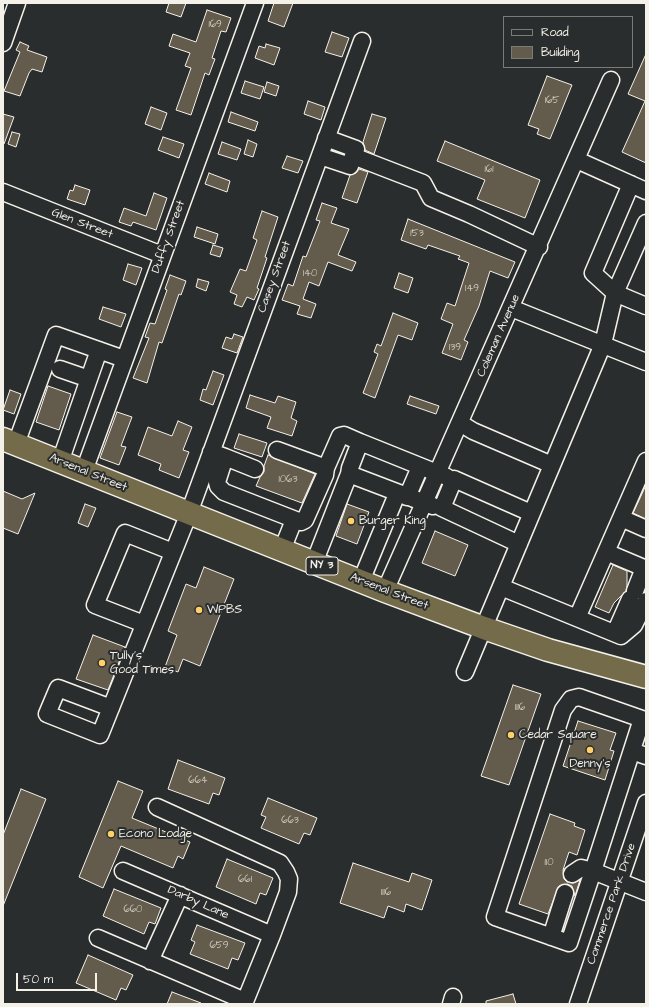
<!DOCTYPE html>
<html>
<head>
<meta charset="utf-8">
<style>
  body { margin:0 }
  #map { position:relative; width:649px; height:1007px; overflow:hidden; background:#2a2d2e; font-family:"Architects Daughter",sans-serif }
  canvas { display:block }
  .frame { position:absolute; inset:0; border:4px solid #f4f1e8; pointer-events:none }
  .legend { position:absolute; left:503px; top:16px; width:130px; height:52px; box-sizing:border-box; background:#2a2d2e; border:1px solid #7b7b78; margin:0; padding:5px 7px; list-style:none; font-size:12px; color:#f4f1e8 }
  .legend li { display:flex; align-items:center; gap:8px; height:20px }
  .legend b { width:20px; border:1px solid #7b7b78 }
  .scale { position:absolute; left:16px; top:973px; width:81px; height:18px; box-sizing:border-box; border:2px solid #f4f1e8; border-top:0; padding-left:5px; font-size:12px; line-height:14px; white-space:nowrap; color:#f4f1e8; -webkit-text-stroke:3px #2a2d2e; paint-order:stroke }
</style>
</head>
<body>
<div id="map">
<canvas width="649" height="1007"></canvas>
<div class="frame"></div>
<ul class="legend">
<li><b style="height:5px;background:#2a2d2e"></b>Road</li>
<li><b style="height:11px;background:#635b4c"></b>Building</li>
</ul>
<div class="scale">50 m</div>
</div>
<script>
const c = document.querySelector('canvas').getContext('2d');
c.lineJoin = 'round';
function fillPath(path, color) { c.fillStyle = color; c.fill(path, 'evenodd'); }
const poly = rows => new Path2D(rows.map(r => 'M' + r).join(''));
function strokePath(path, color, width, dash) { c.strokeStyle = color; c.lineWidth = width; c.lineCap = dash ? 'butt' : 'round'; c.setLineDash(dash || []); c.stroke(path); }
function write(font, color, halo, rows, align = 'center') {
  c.font = font + ' "Architects Daughter",sans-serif'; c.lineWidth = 4; c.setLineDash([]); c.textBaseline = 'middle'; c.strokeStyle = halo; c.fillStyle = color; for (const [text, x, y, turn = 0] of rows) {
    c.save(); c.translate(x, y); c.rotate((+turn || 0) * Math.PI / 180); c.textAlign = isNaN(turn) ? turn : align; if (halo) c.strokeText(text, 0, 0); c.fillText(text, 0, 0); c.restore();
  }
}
const building = poly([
  [169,3,186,3,181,17,166,12,169,3],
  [274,3,293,3,284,27,268,21,274,3],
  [207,10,231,18,226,32,221,31,212,58,215,59,209,75,205,73,191,115,176,110,191,68,185,66,190,53,169,46,173,34,196,42,207,10],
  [332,32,349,38,342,57,325,52,332,32],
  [20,42,29,46,27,50,47,57,42,72,32,69,29,73,20,96,4,91,20,52,16,50,20,42],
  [266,44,280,48,274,65,255,58,259,46,265,48,266,44],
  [646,54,646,163,622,152,645,101,628,94,646,54],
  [547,76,572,85,550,139,537,134,539,129,528,125,547,76],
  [245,81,264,87,260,99,241,93,245,81],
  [267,82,279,86,276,96,264,92,267,82],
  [308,101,325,107,321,120,304,114,308,101],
  [151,107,167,113,161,130,145,124,151,107],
  [231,112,258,122,255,131,228,122,231,112],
  [3,114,14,117,4,144,3,143,3,114],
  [372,114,386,118,374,154,365,150,363,142,372,114],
  [12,132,20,134,16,147,8,144,12,132],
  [163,137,184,144,179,158,158,150,163,137],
  [248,140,257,144,253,157,244,154,248,140],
  [445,141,540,180,525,218,477,199,485,180,437,161,445,141],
  [222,142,241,149,237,160,218,154,222,142],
  [287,156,303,161,298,173,282,168,287,156],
  [359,169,368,172,357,203,342,198,350,175,356,173,359,169],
  [209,173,230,181,227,192,205,184,209,173],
  [75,185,90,190,85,205,67,199,70,190,73,191,75,185],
  [154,193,167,198,156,230,133,222,131,226,119,222,124,208,146,216,154,193],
  [322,203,337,208,331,223,349,229,338,255,356,262,352,271,328,262,319,286,309,282,303,299,316,304,311,318,297,314,300,306,282,300,288,284,293,286,303,256,306,257,320,221,316,220,322,203],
  [262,211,278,217,265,257,267,258,257,288,259,289,254,300,247,297,242,307,234,304,237,295,230,292,240,269,246,271,257,240,253,238,262,211],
  [408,219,515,262,508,278,490,271,479,306,464,340,468,342,461,360,442,353,453,324,441,319,447,303,455,306,469,263,458,259,460,256,428,245,426,249,401,240,408,219],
  [197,227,218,234,215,244,194,237,197,227],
  [213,245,223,248,220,257,210,254,213,245],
  [128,264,142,268,136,285,123,280,128,264],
  [399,273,413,278,408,293,394,288,399,273],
  [170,275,186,281,181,295,179,294,162,343,159,342,147,383,133,378,149,338,145,337,150,323,155,324,167,290,165,289,170,275],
  [198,279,209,282,206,291,196,287,198,279],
  [103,307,126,314,121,327,99,319,103,307],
  [393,313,418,323,412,340,398,335,375,398,363,393,378,354,374,352,377,344,381,346,393,313],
  [234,334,243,337,237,353,222,348,226,337,232,339,234,334],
  [213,371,224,375,213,405,200,400,203,389,206,390,213,371],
  [48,386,71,394,59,430,36,422,48,386],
  [10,390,21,394,14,414,3,410,10,390],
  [250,395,275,403,278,396,296,402,291,418,297,421,292,436,267,428,271,417,246,408,250,395],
  [410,396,439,406,436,414,407,404,410,396],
  [117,412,132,417,121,446,126,447,119,465,100,458,117,412],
  [178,421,192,427,183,450,189,452,179,478,159,470,161,464,138,455,148,427,172,436,178,421],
  [239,434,267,443,262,457,234,448,239,434],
  [268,455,315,474,302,503,256,486,260,477,264,472,264,466,268,455],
  [646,485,646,519,633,513,646,485],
  [3,491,22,499,35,493,18,534,3,528,3,491],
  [85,504,96,508,88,527,78,523,85,504],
  [347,504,369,512,357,544,336,536,347,504],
  [435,531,468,545,455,576,422,563,435,531],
  [613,565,627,571,627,586,626,591,614,603,609,613,595,607,613,565],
  [204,567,234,579,200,666,183,659,178,672,165,667,177,635,168,631,186,584,196,588,204,567],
  [93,635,125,647,108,690,76,679,93,635],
  [513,685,541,694,509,785,481,776,513,685],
  [578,721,616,733,610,750,614,751,605,780,563,766,578,721],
  [178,760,225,778,219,795,213,793,209,804,168,789,178,760],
  [118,781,143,791,132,818,190,842,183,859,178,856,173,868,121,846,103,888,79,877,118,781],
  [21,789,46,799,3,906,3,835,21,789],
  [268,798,317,818,310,835,304,833,299,844,261,828,266,817,261,815,268,798],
  [550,814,575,823,574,826,585,830,577,855,569,852,563,870,564,879,567,882,573,883,580,880,575,896,572,886,567,884,559,886,548,914,519,904,550,814],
  [227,859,273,878,266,895,260,893,256,904,216,887,227,859],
  [353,863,409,882,412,873,432,880,422,910,406,904,404,912,388,906,384,918,340,903,353,863],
  [114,889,161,908,155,924,149,922,144,934,103,916,114,889],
  [197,925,245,943,238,960,232,958,228,969,190,954,195,942,191,940,197,925],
  [88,955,133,975,126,990,121,988,116,1000,76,983,88,955],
  [172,992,201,1003,200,1004,167,1004,172,992],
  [513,994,516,1004,486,1004,486,1001,513,994]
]);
fillPath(building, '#635b4c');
strokePath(building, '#f4f1e8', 1);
const minor = poly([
  [3,43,17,3],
  [326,138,356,149,353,156],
  [320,156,350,166,353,156,423,183,431,198,469,214,539,247],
  [577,160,646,191],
  [631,184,593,273,615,293,646,306],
  [3,192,162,255],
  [511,308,646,362],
  [60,369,89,379],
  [460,423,473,431,552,465],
  [16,444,56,335,124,359],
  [277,450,326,468,340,436,344,435,360,442],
  [211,452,225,457,217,482,218,486,224,492,301,522,305,520,325,475,326,468],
  [225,457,255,469],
  [60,462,99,350],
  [84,471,255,3],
  [349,474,350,468,360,442,447,477],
  [407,497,420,467],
  [621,518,646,529],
  [519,544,442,508,454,479,531,513],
  [282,550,294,520],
  [606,552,644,568,635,591],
  [314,563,349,474,433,506],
  [361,581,397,494],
  [501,587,621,636,634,625,646,601],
  [385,591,611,80],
  [577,618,646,461],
  [144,624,95,605,125,533,173,552],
  [615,633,630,599],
  [465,672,603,344,615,293,646,223],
  [111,708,58,688,47,714,100,735,189,513,362,41],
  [632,751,646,756],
  [157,807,280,863,286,872,289,879,288,892,272,935,244,1004],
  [123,871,272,935],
  [572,874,581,868,593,871,642,719,579,697,571,699,563,710,495,917,569,943,593,871,646,892],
  [551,937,565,893],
  [98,938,245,1001],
  [150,961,180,895],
  [451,1004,453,997],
  [578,1004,646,803]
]);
const highway = poly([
  [3,439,385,591,484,628,548,650,646,677]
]);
strokePath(minor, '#f4f1e8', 19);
strokePath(highway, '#f4f1e8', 25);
strokePath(minor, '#2a2d2e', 16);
strokePath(highway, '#746b4b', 22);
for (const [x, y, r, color] of [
  [351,521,4,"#ffd166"],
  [199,610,4,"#ffd166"],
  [102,663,4,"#ffd166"],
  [511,735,4,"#ffd166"],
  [590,750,4,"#ffd166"],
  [111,834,4,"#ffd166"]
]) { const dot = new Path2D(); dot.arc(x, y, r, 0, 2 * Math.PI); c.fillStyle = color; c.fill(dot); strokePath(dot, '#2a2d2e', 1.5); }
write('10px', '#d0ccc1', null, [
  ["169",215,25],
  ["165",552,101],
  ["161",489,170],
  ["153",417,234],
  ["140",310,274],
  ["149",472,289],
  ["139",455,348],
  ["1063",288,480],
  ["1116",520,708],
  ["664",198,781],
  ["663",290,821],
  ["110",549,863],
  ["661",245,880],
  ["1116",386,893],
  ["660",133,910],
  ["659",219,946]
]);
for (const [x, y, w] of [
  [322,566,32]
]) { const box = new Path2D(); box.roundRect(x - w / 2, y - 9, w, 18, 3); c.fillStyle = '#2a2d2e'; c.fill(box); strokePath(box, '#f4f1e8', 1); }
write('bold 11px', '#f4f1e8', null, [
  ["NY 3",322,566]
]);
write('12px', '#f4f1e8', '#2a2d2e', [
  ["Glen Street",82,224,21],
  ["Duffy Street",169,237,-70],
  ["Casey Street",275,277,-70],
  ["Coleman Avenue",499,336,-66],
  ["Arsenal Street",88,473,22],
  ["Arsenal Street",389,592,21],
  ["Darby Lane",198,903,24],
  ["Commerce Park Drive",612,904,-71]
]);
write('12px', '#f4f1e8', '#2a2d2e', [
  ["Burger King",359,521],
  ["WPBS",207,610],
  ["Tully's",110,656],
  ["Good Times",110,670],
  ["Cedar Square",519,735],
  ["Denny's",590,764,"center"],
  ["Econo Lodge",119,834]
], 'left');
</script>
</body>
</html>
